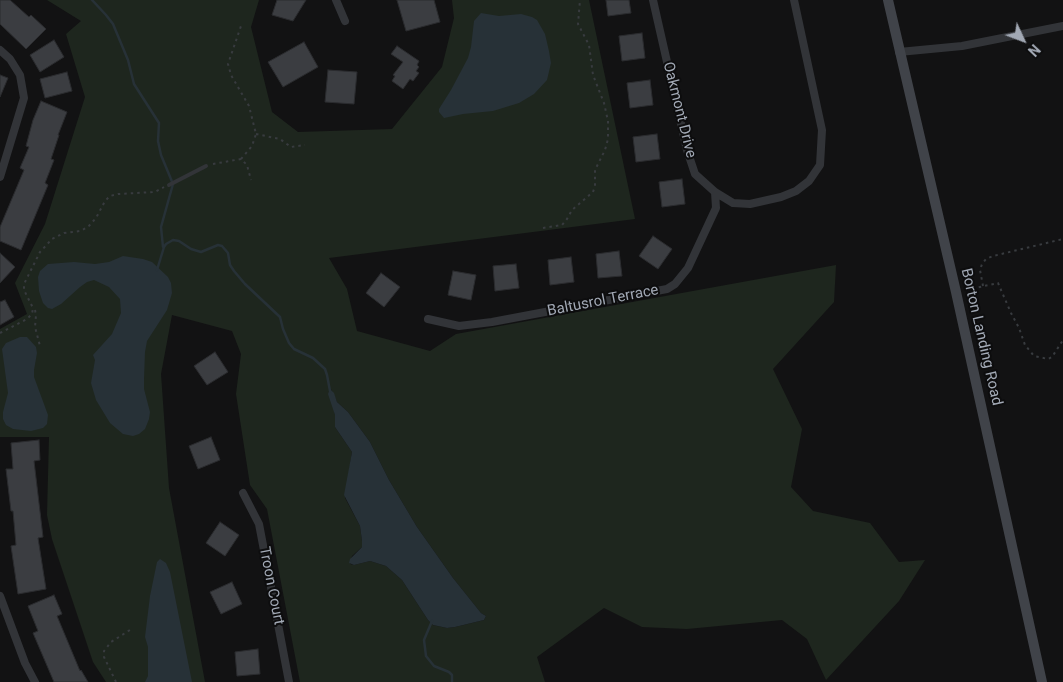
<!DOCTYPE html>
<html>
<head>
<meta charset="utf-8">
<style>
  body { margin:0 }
  #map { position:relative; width:1063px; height:682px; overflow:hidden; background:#121213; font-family:Roboto,sans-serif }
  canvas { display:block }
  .north { position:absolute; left:998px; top:15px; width:50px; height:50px; -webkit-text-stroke:4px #0d0d0e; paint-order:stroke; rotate:133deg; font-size:14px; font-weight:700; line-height:20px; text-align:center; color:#a2a9b5 }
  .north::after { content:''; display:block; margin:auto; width:18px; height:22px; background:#a2a9b5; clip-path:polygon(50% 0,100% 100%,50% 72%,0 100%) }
</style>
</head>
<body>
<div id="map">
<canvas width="1063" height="682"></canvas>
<div class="north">N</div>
</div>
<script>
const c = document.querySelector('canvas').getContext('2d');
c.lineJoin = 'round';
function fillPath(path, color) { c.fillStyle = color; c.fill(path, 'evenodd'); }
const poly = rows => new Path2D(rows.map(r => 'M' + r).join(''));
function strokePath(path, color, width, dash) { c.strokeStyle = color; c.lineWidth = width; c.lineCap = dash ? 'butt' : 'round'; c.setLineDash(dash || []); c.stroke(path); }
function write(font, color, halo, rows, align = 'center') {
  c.font = font + ' Roboto,sans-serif'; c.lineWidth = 4; c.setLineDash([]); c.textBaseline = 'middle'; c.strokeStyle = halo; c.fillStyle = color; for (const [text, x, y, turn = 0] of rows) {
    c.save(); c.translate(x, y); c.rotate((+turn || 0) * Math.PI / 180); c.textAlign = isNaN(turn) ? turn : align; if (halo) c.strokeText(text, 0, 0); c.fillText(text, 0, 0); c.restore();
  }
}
fillPath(poly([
  [47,0,259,0,251,27,272,112,298,132,392,129,442,67,454,18,452,0,589,0,635,219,329,258,347,289,357,331,430,351,456,334,836,265,834,302,773,369,802,429,791,487,813,511,870,523,899,562,925,560,899,601,826,680,807,639,782,620,687,629,642,627,604,608,537,657,545,682,300,682,267,509,250,485,236,394,241,354,232,331,172,315,161,374,169,488,205,682,106,682,93,662,52,539,47,515,49,437,0,437,0,329,27,314,15,283,45,224,85,97,66,34,81,21],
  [331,389,337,402,348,412,370,442,389,480,417,527,453,578,481,613,486,616,484,620,455,627,447,628,433,625,428,620,402,580,386,566,370,561,354,565,350,564,352,556,362,547,362,541,360,526,345,498,352,452,335,427,335,415]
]), '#1e261e');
fillPath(poly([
  [481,13,499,16,521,14,532,17,537,20,545,34,549,51,551,63,547,80,534,94,519,103,493,111,463,114,444,118,439,112,439,109,451,90,468,58,471,47,474,21],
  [123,256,143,259,152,262,168,277,171,283,172,293,167,310,147,341,145,352,144,379,144,389,150,412,149,419,145,429,139,434,133,436,123,434,110,423,96,400,91,383,95,360,93,355,112,334,121,313,120,299,109,287,94,280,87,282,80,287,61,304,52,309,48,308,43,303,39,291,38,277,40,271,48,264,74,262,95,264,109,262],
  [20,337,27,337,36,347,37,353,34,370,34,377,48,415,47,424,43,428,31,431,13,429,6,425,3,419,3,412,8,393,2,349,6,343],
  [330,389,334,393,337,402,348,412,370,442,389,480,417,527,453,578,481,613,486,616,484,620,455,627,447,628,433,625,428,620,402,580,386,566,370,561,354,565,349,563,350,559,362,547,362,541,360,526,344,495,352,452,335,427,335,415,328,394],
  [160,559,166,563,170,572,192,682,145,682,148,676,148,647,145,637,150,596,157,562]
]), '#273137');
strokePath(poly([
  [92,0,106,15,113,24,128,60,134,84,159,123,158,141,161,155,173,184,161,227,163,247],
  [157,270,164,247,166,244,173,240,179,241,191,249,201,252,218,245,222,246,228,253,230,265,234,271,245,284,280,317,283,329,289,343,294,349,313,358,325,369,327,375,330,391],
  [432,621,424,640,426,656,434,666,449,672,452,675,452,682]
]), '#273137', 2.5);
const building = poly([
  [0,0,10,0,29,17,31,15,46,29,26,49,0,24,0,0],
  [277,0,306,0,293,21,272,15,277,0],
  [397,0,434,0,440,22,406,31,397,0],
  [606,0,629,0,631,13,608,16,606,0],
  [642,33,645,58,622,61,619,36,642,33],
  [54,40,64,57,40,72,30,55,54,40],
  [304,42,318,67,283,87,268,62,304,42],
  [397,46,419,61,417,65,419,67,416,71,419,73,413,81,410,79,403,89,392,81,395,76,393,75,403,62,391,54,397,46],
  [328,70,357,72,354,104,325,102,328,70],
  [67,72,72,91,45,98,40,79,67,72],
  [0,75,8,78,0,97,0,75],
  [650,80,653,105,630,108,627,83,650,80],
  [41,101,67,112,58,135,59,135,51,159,54,160,45,183,48,185,21,250,0,241,0,227,24,170,20,168,29,147,26,146,33,120,41,101],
  [657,134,660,159,636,162,633,137,657,134],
  [682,179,685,204,662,207,659,182,682,179],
  [653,236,672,249,658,269,639,256,653,236],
  [619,251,622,276,598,278,596,254,619,251],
  [0,253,15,267,0,283,0,253],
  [571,257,574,282,550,285,548,260,571,257],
  [516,264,519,288,495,291,493,266,516,264],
  [453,271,476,275,471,300,448,295,453,271],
  [381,273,400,287,384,307,366,293,381,273],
  [5,300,14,317,0,325,0,302,5,300],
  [215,352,228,372,207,385,194,366,215,352],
  [211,437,220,460,198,469,189,446,211,437],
  [39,440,40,460,34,461,43,537,38,538,46,589,18,594,11,546,16,545,13,511,11,511,6,469,13,469,11,443,39,440],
  [220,522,239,535,225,556,206,543,220,522],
  [232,582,242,604,221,614,210,592,232,582],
  [54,595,62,614,57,616,80,671,81,670,88,682,54,682,33,633,38,631,28,606,54,595],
  [258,649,260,674,237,676,235,652,258,649]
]);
fillPath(building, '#3b3d41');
strokePath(building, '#2b2c2f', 1);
strokePath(poly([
  [256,134,280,139,291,147,305,145],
  [241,159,252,146,256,134,249,106,231,75,228,64,241,26],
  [213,164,241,159,247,165,251,180],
  [543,228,562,225,567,219,572,210,593,192,595,186,595,170,605,150,608,139,608,121,604,103,593,75,589,45,578,24,580,0],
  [983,286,980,270,982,264,986,259,993,256,1063,239],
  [966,290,998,283,1011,313,1019,328,1025,345,1034,356,1048,359,1052,357,1063,340],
  [35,310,36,315,35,327,40,346],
  [0,333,27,319,32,314,33,308,24,290,24,284,40,252,52,239,64,233,80,231,88,227,96,218,105,201,110,196,118,194,155,192,164,187],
  [116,682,104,657,104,651,111,642,133,628]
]), '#383b3f', 2, [2.5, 4]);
strokePath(poly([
  [169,185,206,166]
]), '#323438', 4);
strokePath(poly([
  [336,0,345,21],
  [653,0,687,150,695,174,715,192,733,203,750,204,781,197,796,191,809,181,820,165,822,130,794,0],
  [0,50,10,59,20,75,24,98,0,177],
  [899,52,962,46,1063,26],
  [428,319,459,326,492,322,667,289,675,284,688,268,716,208,715,192],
  [243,493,259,524,289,682],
  [0,596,25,663,35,682]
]), '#323438', 8);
strokePath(poly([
  [888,0,956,292,1042,682]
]), '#404349', 10);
write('15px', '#a2a9b5', '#0d0d0e', [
  ["Oakmont Drive",679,110,76],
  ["Baltusrol Terrace",603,301,-11],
  ["Borton Landing Road",981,337,77],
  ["Troon Court",271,586,79]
]);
</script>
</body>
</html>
